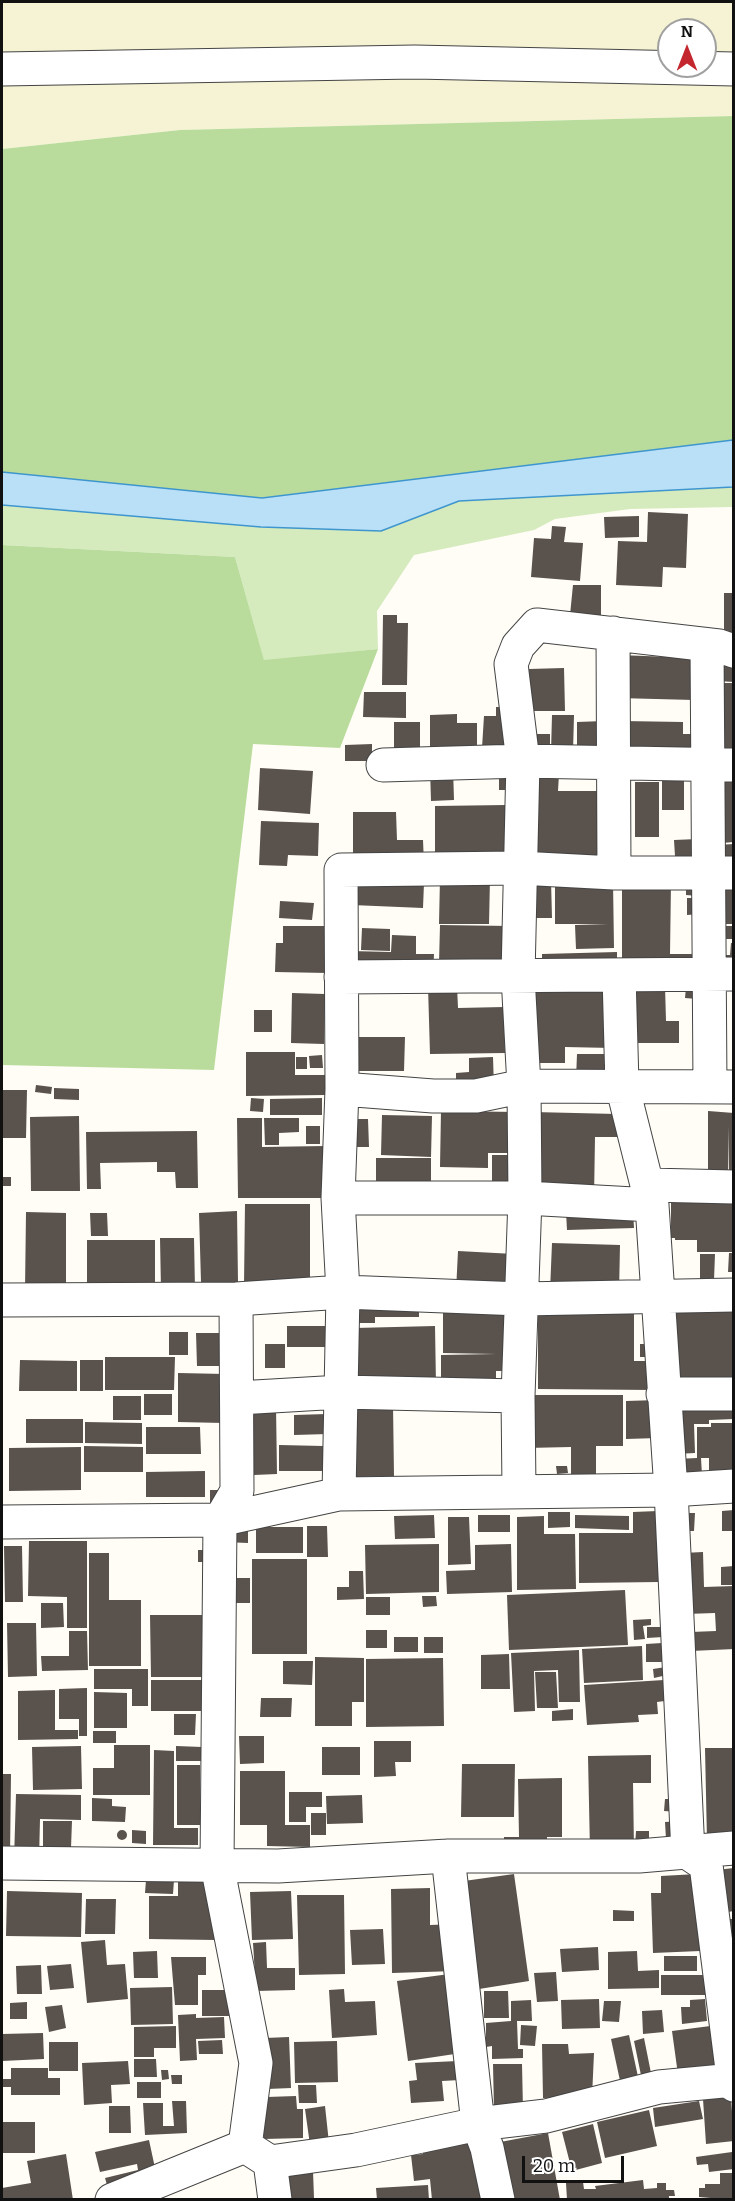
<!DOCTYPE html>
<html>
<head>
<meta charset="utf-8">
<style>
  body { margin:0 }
  #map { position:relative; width:735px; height:2201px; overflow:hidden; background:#fffdf5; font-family:Bitter,serif }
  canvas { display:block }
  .frame { position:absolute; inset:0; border:3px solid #111; pointer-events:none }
  .north { position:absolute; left:657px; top:18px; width:60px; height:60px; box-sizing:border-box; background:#fff; border:2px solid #a0a0a0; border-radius:50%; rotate:0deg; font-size:16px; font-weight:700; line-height:24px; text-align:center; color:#111 }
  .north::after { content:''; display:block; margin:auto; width:21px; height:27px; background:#c4262e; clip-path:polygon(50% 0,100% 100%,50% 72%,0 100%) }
  .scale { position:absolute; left:522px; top:2156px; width:102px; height:27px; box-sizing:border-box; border:3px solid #111; border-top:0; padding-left:8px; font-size:18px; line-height:21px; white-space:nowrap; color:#111; -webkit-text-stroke:4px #fff; paint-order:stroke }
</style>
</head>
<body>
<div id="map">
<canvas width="735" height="2201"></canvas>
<div class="frame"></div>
<div class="north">N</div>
<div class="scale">20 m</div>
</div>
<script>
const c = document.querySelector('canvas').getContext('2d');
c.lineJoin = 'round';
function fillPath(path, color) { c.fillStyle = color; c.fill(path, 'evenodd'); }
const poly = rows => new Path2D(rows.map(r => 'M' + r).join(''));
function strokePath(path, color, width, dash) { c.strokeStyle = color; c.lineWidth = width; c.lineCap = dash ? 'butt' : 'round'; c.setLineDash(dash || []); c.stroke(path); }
fillPath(poly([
  [2,2,733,2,733,116,180,130,2,149],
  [669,30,705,30,705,66,669,66]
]), '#f6f3d4');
fillPath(poly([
  [734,487,733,507,630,509,555,519,534,530,414,555,377,611,378,649,264,661,235,557,2,545,2,505,261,527,381,531,459,501]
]), '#d5ebbd');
fillPath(poly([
  [733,116,733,440,262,498,2,472,2,149,180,130],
  [2,545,235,557,264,660,378,649,340,748,253,744,214,1070,2,1065]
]), '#b9dc9c');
const water = poly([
  [733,440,733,487,459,501,381,531,261,527,2,505,2,472,262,498,733,440]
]);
fillPath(water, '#b9e0f7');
strokePath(water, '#3f96cf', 1.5);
fillPath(poly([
  [648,512,688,514,686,568,663,567,662,587,616,585,618,541,647,542],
  [639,516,639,537,605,538,604,517],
  [552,526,566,527,564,542,583,543,580,581,531,577,534,538,551,539],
  [573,585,601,585,601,617,570,615],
  [724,593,734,593,734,645,724,645],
  [383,615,397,615,397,623,408,623,407,685,382,685],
  [619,655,696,658,694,700,618,698],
  [718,663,734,663,734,682,717,681],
  [564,668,565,711,530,711,529,669],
  [717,683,734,683,734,752,719,752],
  [364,692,406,692,406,718,363,717],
  [496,707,506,707,505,749,482,748,484,716,496,716],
  [457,714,457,723,477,723,477,751,430,752,430,715],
  [552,715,574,715,573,752,551,752],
  [604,721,605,753,577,754,577,722],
  [622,721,683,722,683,734,704,734,704,756,621,754],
  [394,722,420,722,420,754,394,754],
  [526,734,550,734,550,751,526,750],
  [372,744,372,761,345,761,345,745],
  [260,768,313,771,310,814,258,810],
  [453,768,454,800,431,801,430,769],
  [499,768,517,790,499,790],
  [532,774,559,774,558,791,597,791,597,857,530,856],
  [662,778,684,778,684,810,662,810],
  [734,779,734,842,722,843,719,780],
  [635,782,659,782,659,837,635,837],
  [506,805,506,862,435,862,435,806],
  [353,812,396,812,397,840,423,840,424,864,353,864],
  [261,821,319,823,318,856,288,855,287,866,259,865],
  [698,839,700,866,662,857,675,856,674,840],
  [734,844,734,863,717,863,716,845],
  [440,878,490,878,489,924,439,924],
  [722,878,734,878,734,924,722,924],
  [353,880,424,883,423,908,352,905],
  [551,880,552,918,527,918,526,881],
  [555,882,613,882,614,948,576,949,575,925,608,924,555,924],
  [622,882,671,882,670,954,698,954,698,967,622,967],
  [686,883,699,883,698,896,686,895],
  [687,898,700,898,700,914,687,915],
  [280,901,314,903,312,920,279,918],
  [440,925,509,926,508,964,439,963],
  [283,926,328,926,328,973,275,972,276,943,283,943],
  [723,926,734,926,734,939,723,939],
  [362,928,390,929,390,951,361,950],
  [392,935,416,936,416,954,434,954,433,974,349,972,350,951,391,952],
  [731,943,734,943,734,966,721,955,730,955],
  [617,952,617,973,542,974,542,954],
  [428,986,457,986,458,1008,504,1007,505,1053,430,1054],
  [665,986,666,1021,679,1021,679,1043,623,1043,622,987],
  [686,987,697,987,697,999,685,998],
  [531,989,612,989,612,1048,565,1047,565,1063,530,1063],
  [292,993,325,994,324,1044,291,1043],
  [254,1010,272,1010,272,1032,254,1032],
  [351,1037,405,1037,404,1071,351,1071],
  [246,1052,295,1052,295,1075,325,1075,325,1095,246,1096],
  [577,1054,612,1054,612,1080,576,1079],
  [322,1055,323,1068,310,1068,309,1056],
  [296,1057,307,1057,307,1069,296,1069],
  [493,1057,494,1089,456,1090,456,1073,469,1072,469,1058],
  [36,1085,52,1087,51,1094,35,1092],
  [54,1088,79,1089,79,1100,54,1099],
  [2,1090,27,1090,26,1138,2,1138],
  [251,1098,264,1099,263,1112,250,1111],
  [322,1098,322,1115,270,1115,270,1099],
  [441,1111,518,1112,518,1153,488,1153,488,1168,440,1167],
  [708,1111,734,1113,734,1177,729,1178,728,1126,728,1179,708,1179],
  [533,1112,617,1114,617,1137,595,1137,594,1198,531,1197],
  [382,1115,432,1116,431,1157,381,1155],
  [79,1116,80,1191,31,1191,30,1117],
  [237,1118,262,1118,262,1147,325,1146,326,1198,238,1198],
  [264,1118,299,1118,299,1132,279,1133,279,1145,265,1145],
  [348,1119,368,1119,369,1147,348,1147],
  [306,1126,320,1126,320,1144,306,1144],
  [197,1131,198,1188,176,1188,175,1172,157,1172,157,1162,100,1163,101,1189,87,1189,86,1132],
  [492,1155,521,1155,521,1195,492,1195],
  [376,1158,431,1158,431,1195,376,1195],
  [2,1177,11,1177,11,1186,2,1186],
  [734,1194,734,1252,697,1252,697,1240,675,1240,675,1238,671,1238,671,1195],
  [245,1204,310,1204,310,1285,244,1285],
  [633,1210,634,1228,567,1230,566,1212],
  [237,1211,238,1282,201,1282,199,1213],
  [26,1212,66,1213,66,1291,25,1290],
  [90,1213,107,1213,108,1236,91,1236],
  [160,1238,194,1238,195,1290,161,1290],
  [87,1240,155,1240,155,1287,87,1287],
  [552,1243,620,1245,619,1293,550,1291],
  [458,1251,514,1254,512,1293,456,1291],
  [729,1253,734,1253,734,1272,728,1272],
  [700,1254,715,1254,714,1280,700,1279],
  [419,1301,419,1317,375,1317,375,1323,356,1323,355,1303],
  [443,1304,514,1304,514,1371,496,1371,496,1389,441,1390,441,1355,496,1354,443,1353],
  [538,1305,634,1305,634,1361,653,1361,653,1390,538,1389],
  [734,1307,733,1391,668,1392,666,1308],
  [287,1326,327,1326,327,1347,287,1347],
  [435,1326,436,1386,357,1387,355,1328],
  [169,1332,188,1332,188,1355,169,1355],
  [196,1333,219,1333,219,1366,197,1366],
  [265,1344,285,1344,285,1368,265,1368],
  [640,1344,655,1344,654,1357,640,1357],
  [105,1357,175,1357,174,1390,105,1390],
  [20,1360,77,1361,77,1391,19,1391],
  [80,1360,103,1360,103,1391,80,1391],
  [178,1373,225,1374,224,1423,178,1422],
  [144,1394,172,1394,172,1415,144,1415],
  [526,1395,623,1395,623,1446,596,1446,596,1475,571,1475,571,1447,526,1448],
  [734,1395,734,1419,709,1420,709,1424,694,1424,695,1453,676,1454,674,1399],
  [113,1396,141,1396,141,1420,113,1420],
  [658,1400,658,1438,626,1439,626,1401],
  [393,1405,394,1476,356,1477,355,1406],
  [254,1407,276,1407,277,1474,254,1475],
  [327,1414,328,1434,294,1435,294,1415],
  [26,1419,83,1419,83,1443,26,1443],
  [85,1422,142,1423,142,1444,85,1443],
  [711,1423,734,1423,734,1475,709,1475,709,1458,701,1458,702,1475,676,1476,676,1459,697,1458,697,1427,711,1427],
  [146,1427,200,1427,201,1454,146,1454],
  [279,1445,323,1446,323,1471,279,1471],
  [84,1446,143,1447,143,1472,84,1472],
  [81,1447,81,1490,9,1491,9,1448],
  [556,1466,567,1466,568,1473,557,1474],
  [205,1471,205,1497,146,1497,146,1472],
  [210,1490,225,1490,210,1505],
  [734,1510,734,1531,722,1531,722,1511],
  [658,1511,659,1582,579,1583,579,1533,633,1533,633,1512],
  [548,1512,570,1512,570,1527,548,1528],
  [680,1513,695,1513,694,1531,679,1531],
  [434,1515,435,1538,395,1539,394,1516],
  [478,1515,510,1515,510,1532,478,1532],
  [575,1515,629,1516,629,1530,575,1528],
  [544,1516,544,1534,575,1534,576,1589,517,1590,517,1517],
  [448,1517,469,1517,471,1564,448,1565],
  [307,1526,327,1526,328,1557,307,1557],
  [224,1527,248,1527,248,1543,224,1542],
  [256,1527,303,1527,303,1553,256,1553],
  [29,1541,87,1541,87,1628,67,1628,67,1597,28,1596],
  [439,1544,439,1592,366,1594,365,1545],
  [511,1544,512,1592,447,1594,446,1571,475,1570,475,1545],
  [4,1546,22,1546,23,1602,5,1602],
  [198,1550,211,1550,210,1562,198,1562],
  [703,1552,704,1587,734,1586,734,1649,691,1651,691,1632,716,1631,715,1613,686,1614,683,1553],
  [89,1553,109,1553,109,1600,141,1600,141,1666,89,1666],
  [252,1559,307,1559,307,1654,252,1654],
  [734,1566,734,1585,721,1585,721,1567],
  [349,1571,363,1571,364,1599,337,1600,337,1587,349,1587],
  [225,1578,250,1578,250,1603,226,1603],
  [625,1590,628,1645,509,1650,507,1595],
  [422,1596,436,1596,437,1606,423,1607],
  [366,1597,390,1597,390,1615,366,1615],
  [41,1603,63,1603,64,1627,41,1628],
  [150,1615,205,1615,205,1677,151,1677],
  [651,1619,651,1625,643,1626,645,1639,634,1640,633,1620],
  [7,1623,36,1623,37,1676,8,1677],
  [647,1627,663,1627,663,1637,647,1638],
  [366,1630,387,1630,387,1648,366,1648],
  [69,1631,87,1631,88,1670,42,1671,41,1656,69,1656],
  [394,1637,418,1637,418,1652,394,1652],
  [424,1637,443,1637,443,1653,424,1653],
  [662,1643,663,1662,646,1662,646,1644],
  [642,1646,643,1680,584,1683,582,1649],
  [579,1650,580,1702,559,1702,558,1670,534,1671,535,1711,514,1712,511,1653],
  [509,1654,510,1689,481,1689,481,1655],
  [315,1657,364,1658,364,1702,352,1702,352,1726,315,1726],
  [443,1658,444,1726,366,1727,366,1659],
  [283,1661,313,1661,312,1685,283,1684],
  [666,1667,667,1675,654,1678,653,1669],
  [94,1669,148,1669,148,1706,132,1706,132,1689,94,1689],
  [535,1672,556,1672,558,1708,537,1708],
  [151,1680,205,1680,204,1711,151,1711],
  [664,1680,665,1701,657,1702,658,1714,638,1715,639,1722,587,1725,584,1685],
  [87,1688,87,1736,79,1736,79,1719,59,1719,59,1689],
  [55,1690,55,1730,78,1730,78,1739,18,1740,18,1691],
  [94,1692,127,1693,127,1728,94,1728],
  [261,1698,292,1698,291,1717,260,1717],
  [573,1709,573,1720,552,1721,552,1711],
  [174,1714,196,1714,195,1735,174,1735],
  [93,1731,116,1731,116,1743,93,1743],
  [239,1736,264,1736,264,1763,240,1764],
  [374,1741,411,1741,411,1762,395,1762,396,1776,374,1777],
  [114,1745,150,1745,150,1795,93,1795,93,1768,114,1768],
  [81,1746,82,1789,33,1790,32,1747],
  [176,1746,202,1747,202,1761,176,1761],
  [322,1747,360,1747,360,1775,322,1775],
  [705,1748,734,1748,734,1840,707,1841],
  [154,1750,174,1751,174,1828,198,1828,198,1845,153,1845],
  [651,1755,651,1783,633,1783,634,1850,590,1851,588,1756],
  [462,1764,515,1764,514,1817,461,1817],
  [177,1765,200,1765,200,1825,177,1825],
  [240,1771,285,1771,285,1825,310,1825,310,1847,267,1846,267,1825,240,1825],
  [2,1774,11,1774,10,1857,2,1857],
  [562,1778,562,1837,547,1837,547,1851,504,1851,504,1837,519,1837,518,1779],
  [289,1792,322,1792,322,1807,306,1807,306,1822,289,1822],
  [16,1794,81,1795,81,1820,40,1819,39,1860,14,1860],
  [362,1795,363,1823,327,1824,326,1796],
  [92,1798,112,1799,112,1806,126,1807,125,1822,92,1821],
  [665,1799,679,1799,679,1812,664,1811],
  [311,1813,326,1813,326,1835,311,1835],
  [43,1821,72,1821,71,1848,43,1847],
  [681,1821,682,1839,666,1839,665,1822],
  [132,1830,146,1831,146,1844,132,1843],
  '117 1835a5 5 0 1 1 10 0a5 5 0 1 1-10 0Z',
  [636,1831,649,1831,649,1847,635,1847],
  [734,1868,734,1911,722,1913,716,1870],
  [514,1874,529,1981,479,1989,464,1881],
  [697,1874,700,1951,653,1953,651,1893,661,1893,661,1876],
  [146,1880,174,1880,173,1894,145,1893],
  [178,1880,216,1880,216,1940,149,1939,149,1896,178,1896],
  [430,1888,430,1925,455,1924,456,1971,392,1973,391,1889],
  [7,1891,82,1893,81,1937,6,1936],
  [291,1891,293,1939,252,1940,250,1892],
  [297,1895,344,1895,345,1974,299,1975],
  [86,1899,116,1899,115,1934,85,1934],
  [613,1910,634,1911,634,1921,613,1921],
  [726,1919,734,1919,734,1967],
  [383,1929,385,1964,352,1965,350,1930],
  [105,1940,107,1965,125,1964,128,1999,87,2003,81,1942],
  [266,1942,267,1968,295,1968,295,1990,256,1991,253,1943],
  [598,1947,599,1970,562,1972,560,1949],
  [157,1951,158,1978,134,1978,133,1952],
  [637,1951,638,1971,659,1970,659,1988,608,1989,608,1952],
  [664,1956,697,1956,697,1971,664,1971],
  [171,1957,206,1957,206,1975,198,1975,198,2005,175,2005],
  [71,1964,74,1988,50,1990,47,1966],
  [41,1965,42,1994,17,1994,16,1966],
  [556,1972,558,2001,537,2002,534,1973],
  [457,1973,468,2052,408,2061,397,1981],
  [661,1975,705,1975,705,1995,661,1995],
  [172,1987,173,2024,131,2025,130,1988],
  [344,1989,345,2002,375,2001,377,2035,332,2038,329,1990],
  [202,1990,236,1990,236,2016,202,2016],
  [484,1991,508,1991,509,2018,484,2018],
  [599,1999,600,2028,562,2029,561,2000],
  [705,1999,707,2021,682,2024,681,2007,690,2007,690,2000],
  [531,2000,532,2021,517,2021,518,2049,523,2049,523,2058,492,2059,492,2046,486,2047,486,2023,511,2021,511,2001],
  [604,2001,621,2001,619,2022,602,2021],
  [27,2002,27,2019,10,2019,10,2003],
  [62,2005,66,2028,49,2032,45,2007],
  [662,2010,664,2032,643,2034,642,2011],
  [196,2014,196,2018,224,2017,225,2038,196,2039,197,2060,180,2061,178,2015],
  [521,2025,537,2026,535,2046,520,2045],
  [718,2025,724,2076,679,2082,672,2031],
  [176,2026,176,2048,154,2048,154,2057,134,2057,134,2027],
  [43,2033,44,2059,2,2061,2,2034],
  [629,2035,640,2086,622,2090,611,2039],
  [289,2037,291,2088,267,2089,265,2038],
  [644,2038,653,2083,643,2085,634,2041],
  [222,2040,223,2054,199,2054,198,2041],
  [337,2041,338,2082,295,2083,294,2042],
  [49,2042,78,2042,78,2071,49,2071],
  [542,2044,568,2044,569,2054,594,2053,592,2097,543,2098],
  [134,2059,156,2059,157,2077,134,2077],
  [128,2061,130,2084,111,2085,112,2103,84,2105,82,2063],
  [458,2061,460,2080,442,2081,444,2101,411,2103,409,2081,417,2080,415,2063],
  [493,2064,522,2064,523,2110,494,2111],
  [11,2068,48,2068,48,2078,60,2078,60,2095,11,2095,11,2087,2,2087,2,2079,11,2079],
  [161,2070,168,2070,169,2079,162,2080],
  [171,2075,182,2075,182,2084,172,2084],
  [137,2082,161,2082,161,2098,137,2098],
  [298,2085,316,2085,317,2103,299,2103],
  [296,2096,297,2109,303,2109,303,2138,264,2139,264,2109,267,2109,267,2097],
  [731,2097,734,2141,706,2144,703,2099],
  [172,2101,186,2101,187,2133,145,2135,143,2103,163,2103,163,2126,174,2126],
  [699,2101,703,2119,655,2127,653,2108],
  [109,2106,130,2106,131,2133,109,2133],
  [325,2106,329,2143,310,2145,305,2109],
  [649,2110,657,2146,605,2158,597,2122],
  [2,2122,35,2122,35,2153,2,2153],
  [593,2124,602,2163,572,2171,562,2132],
  [548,2133,560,2200,506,2200,495,2143],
  [149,2140,158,2182,109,2192,105,2178,138,2170,137,2164,100,2172,95,2152],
  [479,2142,492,2200,432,2200,430,2179,414,2181,411,2155,423,2154,423,2148],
  [732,2152,734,2169,709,2172,708,2164,697,2165,696,2157],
  [66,2154,73,2200,3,2200,2,2188,31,2183,27,2161],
  [313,2171,314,2198,285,2199,285,2172],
  [720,2173,734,2173,734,2200,699,2197,699,2188,705,2188,705,2184,720,2184],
  [643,2180,644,2189,657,2188,657,2183,666,2183,666,2190,674,2190,675,2196,669,2196,669,2200,567,2200,566,2183,583,2182,584,2189,596,2189,595,2186],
  [428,2185,429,2200,377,2200,376,2188]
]), '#5a524d');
const minor = poly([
  [2,69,415,62,734,69],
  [613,633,614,873],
  [707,645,710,1087],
  [383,765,523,761,734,765],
  [619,975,622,1085,652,1205,671,1490,688,1853,706,1865,734,2085],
  [341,977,734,974],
  [342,1089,433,1096,476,1096,524,1086,734,1087],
  [649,1185,734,1187],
  [338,1198,525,1198,652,1205],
  [236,1299,237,1491,220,1520,217,1865,256,2063,245,2146],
  [2,1300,236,1299,343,1292,521,1299,734,1295],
  [663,1394,734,1394],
  [238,1398,341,1392,518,1396],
  [519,1491,518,1396,525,1198,524,1086,518,976,523,761,511,664,518,646,537,625,719,646,734,651],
  [339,1494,343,1292,338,1198,342,1089,341,870,519,868,614,873,734,873],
  [2,1522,220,1520,339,1494,671,1490,734,1486],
  [448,1856,478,2124,487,2148,498,2200],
  [2,1863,278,1866,448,1856,639,1856,734,1848],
  [270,2162,275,2200],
  [112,2200,245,2146,270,2162,356,2150,478,2124,546,2116,659,2087,734,2080]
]);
strokePath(minor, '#444', 35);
strokePath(minor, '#fff', 33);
</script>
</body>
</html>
